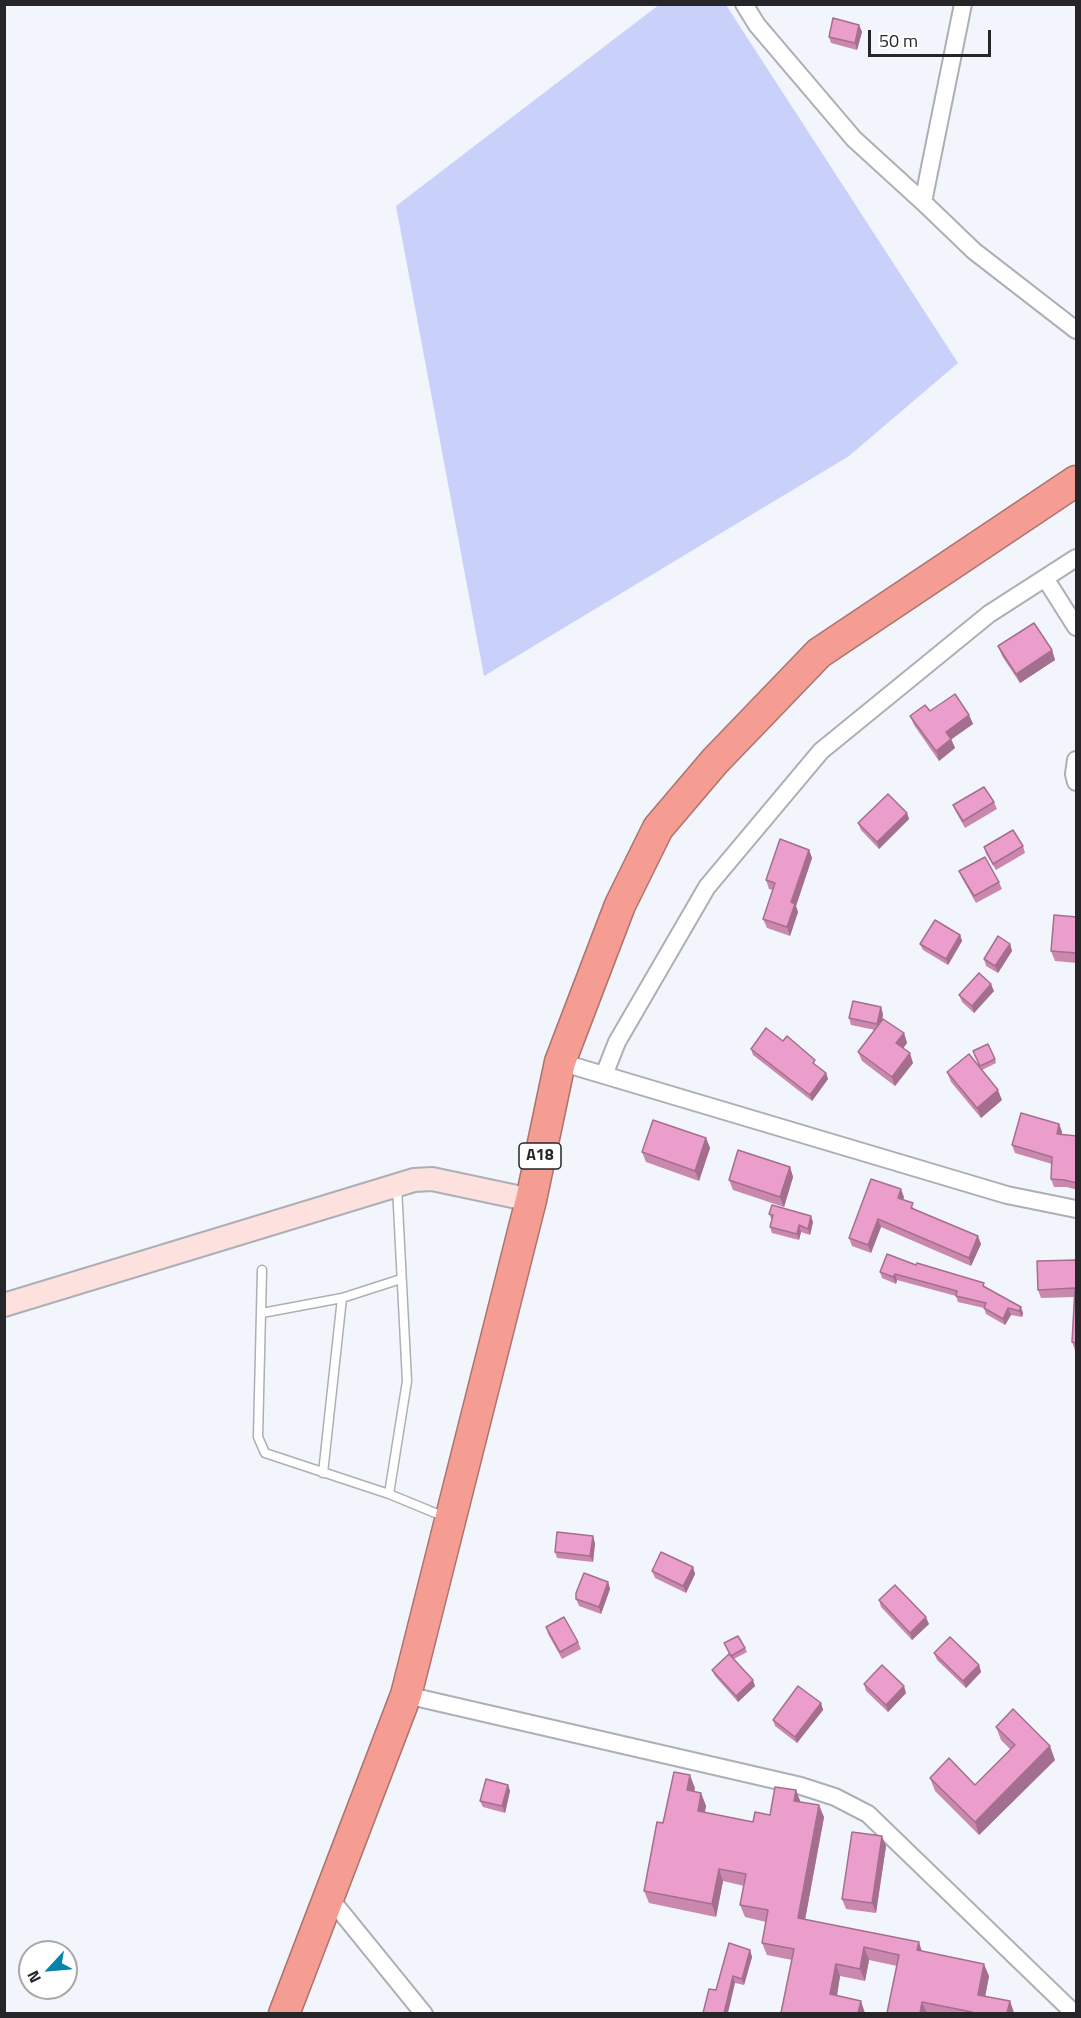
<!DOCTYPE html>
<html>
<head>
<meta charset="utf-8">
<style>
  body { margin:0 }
  #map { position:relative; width:1081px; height:2018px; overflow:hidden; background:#f3f5fc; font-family:"Titillium Web",sans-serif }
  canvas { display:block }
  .frame { position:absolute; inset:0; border:6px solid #262629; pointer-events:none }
  .north { position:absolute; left:18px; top:1940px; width:60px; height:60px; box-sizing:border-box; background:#fff; border:2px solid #a8a8a9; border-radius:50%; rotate:244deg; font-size:16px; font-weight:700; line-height:24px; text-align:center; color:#262629 }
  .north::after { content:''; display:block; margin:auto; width:21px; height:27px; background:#0584a8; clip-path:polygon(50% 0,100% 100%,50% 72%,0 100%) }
  .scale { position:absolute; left:868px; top:30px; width:123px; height:27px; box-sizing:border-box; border:3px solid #262629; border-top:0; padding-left:8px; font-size:18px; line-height:21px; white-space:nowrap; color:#262629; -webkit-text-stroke:4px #fff; paint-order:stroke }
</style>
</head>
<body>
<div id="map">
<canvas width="1081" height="2018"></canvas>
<div class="frame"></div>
<div class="north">N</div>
<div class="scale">50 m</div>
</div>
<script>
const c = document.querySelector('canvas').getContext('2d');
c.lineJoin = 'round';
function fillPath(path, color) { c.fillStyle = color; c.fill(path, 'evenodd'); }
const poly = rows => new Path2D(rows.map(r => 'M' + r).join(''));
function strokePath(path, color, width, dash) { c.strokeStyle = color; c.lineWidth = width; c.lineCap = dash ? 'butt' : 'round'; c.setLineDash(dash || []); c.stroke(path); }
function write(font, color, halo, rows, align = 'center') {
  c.font = font + ' "Titillium Web",sans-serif'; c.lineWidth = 4.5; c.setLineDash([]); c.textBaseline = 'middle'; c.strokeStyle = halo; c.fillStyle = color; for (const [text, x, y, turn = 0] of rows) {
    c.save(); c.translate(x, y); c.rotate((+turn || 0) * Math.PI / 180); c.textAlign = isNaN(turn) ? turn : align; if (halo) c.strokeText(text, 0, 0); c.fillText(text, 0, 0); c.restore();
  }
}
fillPath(poly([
  [660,4,726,5,958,363,849,456,484,676,396,206]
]), '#c9d1fb');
const lane = poly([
  [262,1270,258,1437,265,1453,389,1494,445,1517],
  [262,1313,342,1298,401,1279],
  [323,1473,342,1298],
  [389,1494,407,1381,397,1187]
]);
const street = poly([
  [744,4,757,25,854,139,923,202],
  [963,4,923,202,974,251,1076,330],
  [1045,578,1076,627],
  [1076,760,1074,774,1076,782],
  [560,1062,1007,1195,1076,1209],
  [604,1075,617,1042,707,887,821,751,989,614,1076,558],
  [406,1695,801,1786,835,1797,868,1814,1075,2014],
  [329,1897,424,2014]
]);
const secondary = poly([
  [4,1305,414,1180,432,1179,531,1200]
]);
const highway = poly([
  [284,2014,406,1695,531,1200,560,1062,620,905,658,828,715,761,819,653,1076,481]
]);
strokePath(lane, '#adafb6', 11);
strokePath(street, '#adafb6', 20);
strokePath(secondary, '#adafb6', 26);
strokePath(highway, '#ad736e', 33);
strokePath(lane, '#fff', 8);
strokePath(street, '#fff', 16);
strokePath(secondary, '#fce1df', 22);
strokePath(highway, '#f59c93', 30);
fillPath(poly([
  [859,25,862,32,857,50,831,43,829,37],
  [998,646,1052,650,1055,660,1020,683,1002,656],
  [930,711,969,715,973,724,951,739,955,748,939,761,914,725,910,716],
  [994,802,997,809,965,828,956,812,953,805],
  [907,813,909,819,879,849,861,830,858,823],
  [1023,846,1025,853,996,870,986,854,984,847],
  [809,850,812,858,796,906,798,912,790,936,767,928,763,919,773,890,769,889,766,880],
  [959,871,999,882,1002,889,976,903,962,878],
  [1077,917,1077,963,1055,961,1051,951],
  [960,935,962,941,948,965,923,950,920,944],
  [1010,944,1012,951,998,973,986,966,984,959],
  [994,991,974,1013,962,1002,959,995],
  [883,1014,882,1021,904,1033,907,1043,903,1048,913,1063,895,1086,862,1061,858,1052,875,1030,851,1025,849,1018],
  [751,1049,817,1067,826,1073,828,1079,812,1101,753,1055],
  [974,1055,995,1059,996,1063,982,1070],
  [947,1072,1002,1100,981,1118,951,1082],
  [1059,1124,1062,1132,1062,1135,1077,1136,1077,1190,1067,1187,1054,1187,1051,1179,1052,1164,1015,1153,1012,1145],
  [706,1138,710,1148,699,1181,646,1162,642,1152],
  [790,1167,793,1177,784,1207,733,1190,729,1180],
  [904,1197,903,1200,915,1209,981,1244,971,1266,881,1227,871,1253,852,1246,849,1238],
  [769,1214,813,1222,810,1235,801,1232,799,1240,772,1233,770,1227,772,1220],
  [1077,1260,1077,1350,1075,1350,1072,1342,1074,1297,1041,1298,1038,1290],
  [916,1265,985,1288,1023,1313,1022,1317,1011,1315,1005,1325,986,1314,984,1308,958,1302,956,1296,897,1280,896,1284,882,1278,880,1272],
  [595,1543,593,1562,557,1558,555,1552],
  [693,1567,695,1574,686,1593,655,1578,652,1571],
  [608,1582,610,1589,601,1614,579,1606,576,1599],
  [879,1600,929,1624,912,1640,881,1607],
  [546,1627,578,1642,581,1649,562,1659,548,1634],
  [724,1643,745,1648,747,1652,734,1659,755,1686,738,1702,715,1676,712,1670,729,1654],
  [934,1653,979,1665,981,1672,966,1688,937,1660],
  [864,1684,906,1693,888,1712,866,1691],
  [821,1703,823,1710,797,1743,775,1726,773,1720],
  [996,1727,1055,1760,979,1835,935,1791,930,1778,975,1785,1011,1750,1001,1740],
  [508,1785,510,1791,505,1813,483,1807,480,1801],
  [695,1788,694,1792,701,1793,706,1806,705,1812,753,1822,770,1815,796,1790,800,1802,824,1817,805,1919,922,1951,989,1976,985,1997,1010,2001,1014,2013,887,2013,897,1966,869,1960,865,1981,840,1976,837,1996,781,2013,792,1960,767,1955,762,1943,766,1922,745,1917,740,1905,744,1886,723,1881,716,1917,649,1903,644,1891,663,1823],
  [886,1846,876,1913,846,1909,842,1899],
  [750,1950,752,1957,744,1985,735,1983,716,1990]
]), '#ca88af');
fillPath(poly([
  [859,25,862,32,857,50,855,43],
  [1052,650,1055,660,1020,683,1016,674],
  [969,715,973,724,949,741,946,732],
  [951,739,955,748,939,761,936,751],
  [907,813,909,819,879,849,877,842],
  [809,850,812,858,796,906,798,912,790,936,787,927,791,902],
  [960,935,962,941,948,965,946,959],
  [1010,944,1012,951,998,973,995,966],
  [991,984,994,991,974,1013,972,1006],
  [881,1007,883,1014,880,1031,877,1024],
  [904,1033,907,1043,900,1053,896,1043],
  [910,1053,913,1063,895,1086,892,1077],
  [826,1073,828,1079,812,1101,810,1095],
  [998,1090,1002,1100,981,1118,977,1108],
  [1059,1124,1062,1132,1060,1142,1057,1134],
  [706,1138,710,1148,699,1181,695,1171],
  [790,1167,793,1177,784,1207,780,1197],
  [901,1189,904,1197,901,1206,898,1198],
  [811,1216,813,1222,810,1235,808,1229],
  [878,1219,881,1227,871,1253,868,1245],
  [799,1225,801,1232,799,1240,797,1234],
  [978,1236,981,1244,971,1266,969,1258],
  [895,1274,897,1280,896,1284,893,1277],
  [1021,1307,1023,1313,1022,1317,1019,1311],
  [1008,1308,1011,1315,1005,1325,1003,1319],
  [593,1536,595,1543,593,1562,590,1556],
  [693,1567,695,1574,686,1593,683,1586],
  [608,1582,610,1589,601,1614,599,1607],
  [926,1617,929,1624,912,1640,910,1633],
  [979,1665,981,1672,966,1688,963,1681],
  [753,1680,755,1686,738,1702,736,1696],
  [904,1686,906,1693,888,1712,886,1705],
  [821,1703,823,1710,797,1743,795,1737],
  [1050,1746,1055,1760,979,1835,975,1822],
  [690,1775,695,1788,691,1803,687,1790],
  [508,1785,510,1791,505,1813,502,1806],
  [796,1790,801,1803,794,1801],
  [701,1793,706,1806,702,1824,698,1811],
  [819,1805,824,1817,803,1931,798,1918],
  [882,1836,886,1846,876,1913,872,1903],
  [719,1869,723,1881,716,1917,712,1904],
  [919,1942,923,1955,917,1950],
  [864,1947,869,1960,865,1981,860,1969],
  [750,1950,752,1957,744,1985,742,1979],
  [836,1964,840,1976,835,2007,830,1994],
  [984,1964,989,1976,983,2008,978,1995],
  [733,1976,735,1983,728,2013,724,2013],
  [861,2001,865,2013,858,2013],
  [1010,2001,1014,2013,1007,2013],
  [922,2002,927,2013,920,2013]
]), '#a46f8e');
const building = poly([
  [833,18,859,25,855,43,829,37,833,18],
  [1034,623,1052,650,1016,674,998,646,1034,623],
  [955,694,969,715,946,732,951,739,936,751,910,716,925,705,930,711,955,694],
  [984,787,994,802,963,821,953,805,984,787],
  [888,794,907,813,877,842,858,823,888,794],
  [1013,830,1023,846,993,864,984,847,1013,830],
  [780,839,809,850,791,902,795,904,787,927,763,919,775,883,766,880,780,839],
  [985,857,999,882,974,896,959,871,985,857],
  [1054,915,1077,917,1077,953,1051,951,1054,915],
  [935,920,960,935,946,959,920,944,935,920],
  [998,936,1010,944,995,966,984,959,998,936],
  [979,973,991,984,972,1006,959,995,979,973],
  [853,1001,881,1007,877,1024,849,1018,853,1001],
  [883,1019,904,1033,896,1043,910,1053,892,1077,858,1052,883,1019],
  [766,1028,783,1041,787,1036,815,1060,813,1063,826,1073,810,1095,751,1049,766,1028],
  [988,1044,995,1059,980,1066,973,1051,988,1044],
  [969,1054,998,1090,977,1108,947,1072,969,1054],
  [1021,1113,1059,1124,1057,1134,1077,1136,1077,1183,1064,1180,1051,1179,1052,1157,1012,1145,1021,1113],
  [653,1120,706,1138,695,1171,642,1152,653,1120],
  [738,1150,790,1167,780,1197,729,1180,738,1150],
  [871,1179,901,1189,898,1198,913,1203,911,1208,978,1236,969,1258,878,1219,868,1245,849,1238,871,1179],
  [772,1205,811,1216,808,1229,799,1225,797,1234,770,1227,773,1215,769,1214,772,1205],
  [887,1254,916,1265,917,1263,984,1283,983,1286,1021,1307,1019,1311,1008,1308,1003,1319,984,1308,986,1303,956,1296,957,1291,895,1274,893,1277,880,1272,887,1254],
  [1077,1260,1077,1343,1072,1342,1075,1288,1038,1290,1037,1261,1077,1260],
  [557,1532,593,1536,590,1556,555,1552,557,1532],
  [661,1552,693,1567,683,1586,652,1571,661,1552],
  [584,1573,608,1582,599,1607,576,1599,576,1593,584,1573],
  [895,1585,926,1617,910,1633,879,1600,895,1585],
  [564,1617,578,1642,560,1652,546,1627,564,1617],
  [738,1636,745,1648,731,1656,724,1643,738,1636],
  [950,1637,979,1665,963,1681,934,1653,950,1637],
  [729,1654,753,1680,736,1696,712,1670,729,1654],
  [882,1665,904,1686,886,1705,864,1684,882,1665],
  [798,1686,821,1703,795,1737,773,1720,798,1686],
  [1013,1709,1050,1746,975,1822,930,1778,949,1758,975,1785,1015,1745,996,1727,1013,1709],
  [674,1772,690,1775,687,1790,701,1793,698,1811,753,1822,755,1812,770,1815,775,1787,796,1790,794,1801,819,1805,798,1918,919,1942,917,1950,984,1964,978,1995,1010,2001,1007,2013,972,2013,972,2012,922,2002,920,2013,887,2013,899,1955,864,1947,860,1969,836,1964,830,1994,861,2001,858,2013,781,2013,794,1949,762,1943,768,1910,740,1905,746,1874,719,1869,712,1904,644,1891,657,1822,663,1823,674,1772],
  [486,1779,508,1785,502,1806,480,1801,486,1779],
  [852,1832,882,1836,872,1903,842,1899,852,1832],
  [729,1943,750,1950,742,1979,733,1976,724,2013,703,2013,709,1989,716,1990,729,1943]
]);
fillPath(building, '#eb9ecb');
strokePath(building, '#a46f8e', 1.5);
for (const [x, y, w] of [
  [540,1156,42]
]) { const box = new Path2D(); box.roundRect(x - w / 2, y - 13, w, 26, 4.5); c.fillStyle = '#fff'; c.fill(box); strokePath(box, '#262629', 1.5); }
write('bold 16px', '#262629', null, [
  ["A18",540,1156]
]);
</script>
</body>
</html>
